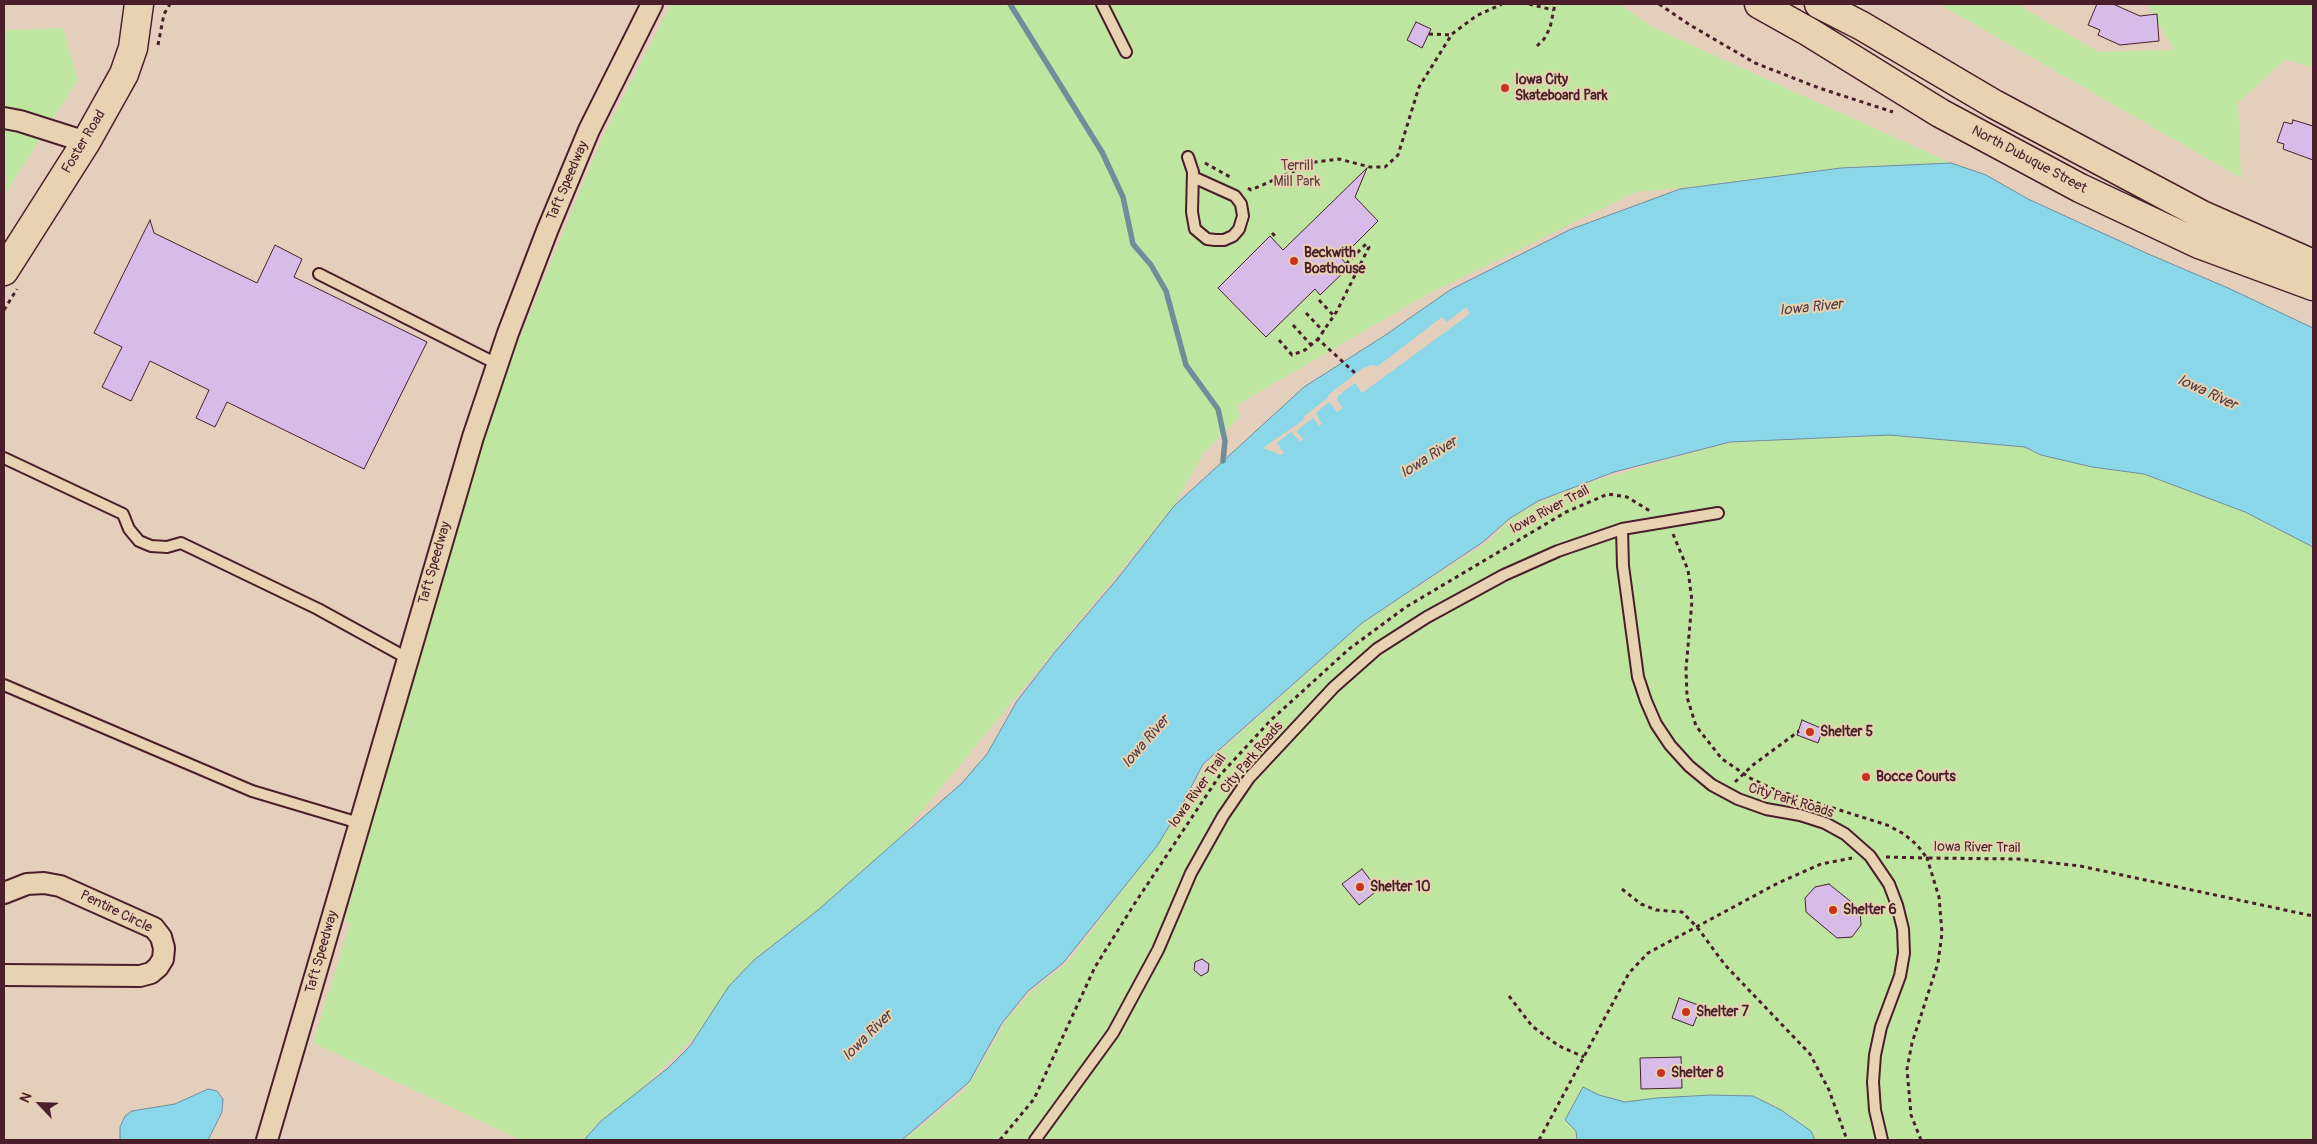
<!DOCTYPE html>
<html>
<head>
<meta charset="utf-8">
<style>
  body { margin:0 }
  #map { position:relative; width:2317px; height:1144px; overflow:hidden; background:#e4cebc; font-family:Pangolin,sans-serif }
  canvas { display:block }
  .frame { position:absolute; inset:0; border:5px solid #4a1f2b; pointer-events:none }
  .north { position:absolute; left:15px; top:1079px; width:50px; height:50px; -webkit-text-stroke:4px #e7d3b1; paint-order:stroke; rotate:294deg; font-size:14px; font-weight:700; line-height:20px; text-align:center; color:#4a1f2b }
  .north::after { content:''; display:block; margin:auto; width:18px; height:22px; background:#4a1f2b; clip-path:polygon(50% 0,100% 100%,50% 72%,0 100%) }
</style>
</head>
<body>
<div id="map">
<canvas width="2317" height="1144"></canvas>
<div class="frame"></div>
<div class="north">N</div>
</div>
<script>
const c = document.querySelector('canvas').getContext('2d');
c.lineJoin = 'round';
function fillPath(path, color) { c.fillStyle = color; c.fill(path, 'evenodd'); }
const poly = rows => new Path2D(rows.map(r => 'M' + r).join(''));
function strokePath(path, color, width, dash) { c.strokeStyle = color; c.lineWidth = width; c.lineCap = dash ? 'butt' : 'round'; c.setLineDash(dash || []); c.stroke(path); }
function write(font, color, halo, rows, align = 'center') {
  c.font = font + ' Pangolin,sans-serif'; c.lineWidth = 4; c.setLineDash([]); c.textBaseline = 'middle'; c.strokeStyle = halo; c.fillStyle = color; for (const [text, x, y, turn = 0] of rows) {
    c.save(); c.translate(x, y); c.rotate((+turn || 0) * Math.PI / 180); c.textAlign = isNaN(turn) ? turn : align; if (halo) c.strokeText(text, 0, 0); c.fillText(text, 0, 0); c.restore();
  }
}
fillPath(poly([
  [671,4,1620,4,1652,27,1951,163,1636,192,1426,295,1237,405,1240,417,1203,454,1174,506,903,834,589,1140,521,1140,313,1043,350,923,345,920,427,626,503,378,602,138],
  [1939,4,2022,4,2023,8,2099,52,2174,50,2147,4,2313,4,2313,67,2285,60,2238,102,2241,178],
  [63,28,78,80,4,196,4,30],
  [1889,435,2025,447,2041,455,2092,467,2144,474,2245,512,2313,547,2313,1140,903,1140,960,1095,974,1076,1008,1018,1033,990,1068,962,1182,811,1205,765,1364,622,1491,540,1510,519,1544,500,1591,482,1729,442]
]), '#bfe6a1');
const water = poly([
  [1951,163,1986,175,2028,199,2146,253,2228,288,2313,328,2313,547,2245,512,2144,474,2092,467,2041,455,2025,447,1889,435,1730,442,1614,472,1538,501,1509,519,1483,542,1362,623,1203,764,1182,805,1157,846,1063,963,1028,991,1002,1023,969,1082,902,1140,584,1140,601,1121,668,1068,690,1046,729,986,754,960,818,910,962,783,987,754,1017,701,1055,652,1118,578,1174,506,1304,387,1384,336,1450,290,1569,230,1680,189,1841,168,1951,163],
  [1583,1087,1599,1095,1625,1102,1657,1098,1710,1095,1753,1096,1781,1110,1811,1131,1815,1140,1577,1140,1576,1131,1565,1120,1583,1087],
  [208,1089,217,1091,223,1099,222,1112,208,1140,120,1140,120,1127,125,1116,132,1111,175,1104,208,1089]
]);
fillPath(water, '#8ad7e9');
strokePath(water, '#708d9d', 1);
fillPath(poly([
  [1466,307,1470,314,1362,393,1355,383,1338,396,1337,400,1343,408,1337,412,1329,402,1316,413,1322,424,1319,426,1313,418,1299,429,1297,432,1303,439,1301,442,1291,432,1277,443,1284,453,1281,455,1263,448,1303,420,1304,416,1329,397,1328,395,1363,368,1372,365,1378,366,1442,317,1447,322]
]), '#e4cebc');
strokePath(poly([
  [1010,4,1102,152,1123,197,1133,244,1151,265,1166,291,1186,365,1218,409,1225,441,1223,461]
]), '#708d9d', 5.5);
const building = poly([
  [2097,4,2113,4,2140,16,2157,14,2159,41,2120,45,2098,35,2100,30,2088,25,2097,4],
  [1416,22,1431,29,1422,48,1407,40,1416,22],
  [2293,120,2313,126,2313,160,2283,149,2284,144,2277,142,2284,122,2292,124,2293,120],
  [1367,168,1355,197,1378,221,1341,258,1349,267,1320,295,1315,289,1266,337,1218,288,1270,236,1283,250,1367,168],
  [150,220,154,233,257,283,275,245,302,259,294,277,427,342,364,469,227,402,215,427,196,418,209,390,150,361,131,401,102,387,122,347,94,333,150,220],
  [1802,720,1823,729,1818,743,1797,735,1802,720],
  [1362,869,1378,890,1359,905,1342,884,1362,869],
  [1829,884,1860,909,1861,925,1852,937,1837,938,1806,912,1805,898,1815,887,1829,884],
  [1202,959,1209,964,1208,972,1201,976,1194,970,1195,962,1202,959],
  [1679,998,1701,1006,1693,1026,1672,1018,1679,998],
  [1681,1057,1682,1088,1641,1089,1640,1058,1681,1057]
]);
fillPath(building, '#d7bcea');
strokePath(building, '#4a1f2b', 1);
const lane = poly([
  [1102,4,1126,52],
  [1188,157,1193,172,1192,212,1195,229,1207,239,1215,240,1224,240,1233,236,1239,229,1243,216,1241,204,1235,196,1193,177],
  [319,274,497,364],
  [4,458,123,514,129,529,139,541,151,546,167,547,181,543,318,609,407,658],
  [1622,529,1623,566,1638,677,1646,701,1656,724,1670,745,1689,766,1712,785,1738,799,1766,809,1800,815,1825,823,1845,834,1870,856,1889,884,1897,905,1903,929,1904,953,1900,976,1881,1027,1875,1055,1873,1082,1875,1110,1882,1140],
  [4,685,252,791,359,823],
  [1035,1140,1113,1033,1158,950,1191,873,1223,816,1249,778,1334,687,1377,649,1427,617,1504,575,1558,551,1622,529,1718,513]
]);
const street = poly([
  [4,118,20,121,86,142],
  [4,893,27,884,44,883,60,886,154,928,161,937,164,948,163,959,158,967,151,973,140,976,4,975],
  [267,1140,473,437,508,333,547,231,589,130,652,4]
]);
const secondary = poly([
  [1759,4,1809,32,1940,113,2080,188,2199,244,2313,286],
  [1819,4,1862,26,1994,104,2202,215,2313,264],
  [4,271,86,142,124,74,133,48,139,4]
]);
strokePath(lane, '#4a1f2b', 14);
strokePath(street, '#4a1f2b', 24);
strokePath(secondary, '#4a1f2b', 31);
strokePath(poly([
  [1529,4,1553,10],
  [1659,4,1690,25,1755,63,1819,88,1893,112],
  [1429,34,1452,35],
  [158,45,164,14,170,4],
  [1537,46,1544,39,1550,28,1555,4],
  [1205,163,1232,178],
  [1248,188,1251,190,1315,162,1339,159,1370,167,1385,167,1398,155,1419,87,1452,34,1476,16,1502,4],
  [1272,233,1277,238],
  [1346,264,1366,244,1369,247,1337,311,1318,339,1356,374],
  [1319,300,1334,316],
  [4,310,17,289],
  [1306,313,1324,332],
  [1293,325,1311,345],
  [1279,340,1292,355,1305,350,1318,339],
  [1673,534,1688,570,1692,601,1686,669,1687,697,1696,726,1722,759,1750,778,1773,789,1887,825,1904,834,1917,845,1927,858,2018,859,2080,866,2313,916],
  [1735,782,1753,765,1799,731],
  [1886,857,1927,858,1939,897,1942,933,1938,963,1912,1043,1907,1069,1911,1115,1921,1140],
  [1622,889,1641,904,1656,910,1682,912,1697,927,1725,965,1810,1054,1829,1090,1847,1140],
  [1509,996,1532,1026,1559,1046,1584,1057],
  [1000,1140,1034,1099,1095,967,1135,903,1220,775,1271,720,1349,649,1406,607,1566,512,1608,494,1627,497,1650,511],
  [1539,1140,1629,973,1648,953,1778,883,1821,864,1852,858]
]), '#4a1f2b', 3, [4, 4]);
strokePath(lane, '#e7d3b1', 10);
strokePath(street, '#e7d3b1', 20);
strokePath(secondary, '#e7d3b1', 28);
for (const [x, y, r, color] of [
  [1505,88,5,"#c8321e"],
  [1294,261,5,"#c8321e"],
  [1810,732,5,"#c8321e"],
  [1866,777,5,"#c8321e"],
  [1360,887,5,"#c8321e"],
  [1833,910,5,"#c8321e"],
  [1686,1012,5,"#c8321e"],
  [1661,1073,5,"#c8321e"]
]) { const dot = new Path2D(); dot.arc(x, y, r, 0, 2 * Math.PI); c.fillStyle = color; c.fill(dot); strokePath(dot, '#e7d3b1', 2); }
write('bold 14px', '#4a1f2b', '#e7d3b1', [
  ["Iowa City",1515,80],
  ["Skateboard Park",1515,96],
  ["Beckwith",1304,253],
  ["Boathouse",1304,269],
  ["Shelter 5",1820,732],
  ["Bocce Courts",1876,777],
  ["Shelter 10",1370,887],
  ["Shelter 6",1843,910],
  ["Shelter 7",1696,1012],
  ["Shelter 8",1671,1073]
], 'left');
write('14px', '#4a1f2b', '#e7d3b1', [
  ["Foster Road",84,142,-59],
  ["North Dubuque Street",2029,160,28],
  ["Taft Speedway",568,181,-67],
  ["Iowa River Trail",1550,510,-28],
  ["Taft Speedway",435,563,-74],
  ["City Park Roads",1252,758,-50],
  ["Iowa River Trail",1198,791,-54],
  ["City Park Roads",1791,801,17],
  ["Iowa River Trail",1977,848,1],
  ["Pentire Circle",116,912,26],
  ["Taft Speedway",322,952,-74]
]);
write('14px', '#5c3d3d', '#e7d3b1', [
  ["Terrill",1297,166],
  ["Mill Park",1297,182]
]);
write('italic 15px', '#543b48', '#e7d3b1', [
  ["Iowa River",1811,308,-6],
  ["Iowa River",2207,393,25],
  ["Iowa River",1429,458,-32],
  ["Iowa River",1146,742,-49],
  ["Iowa River",868,1036,-45]
]);
</script>
</body>
</html>
